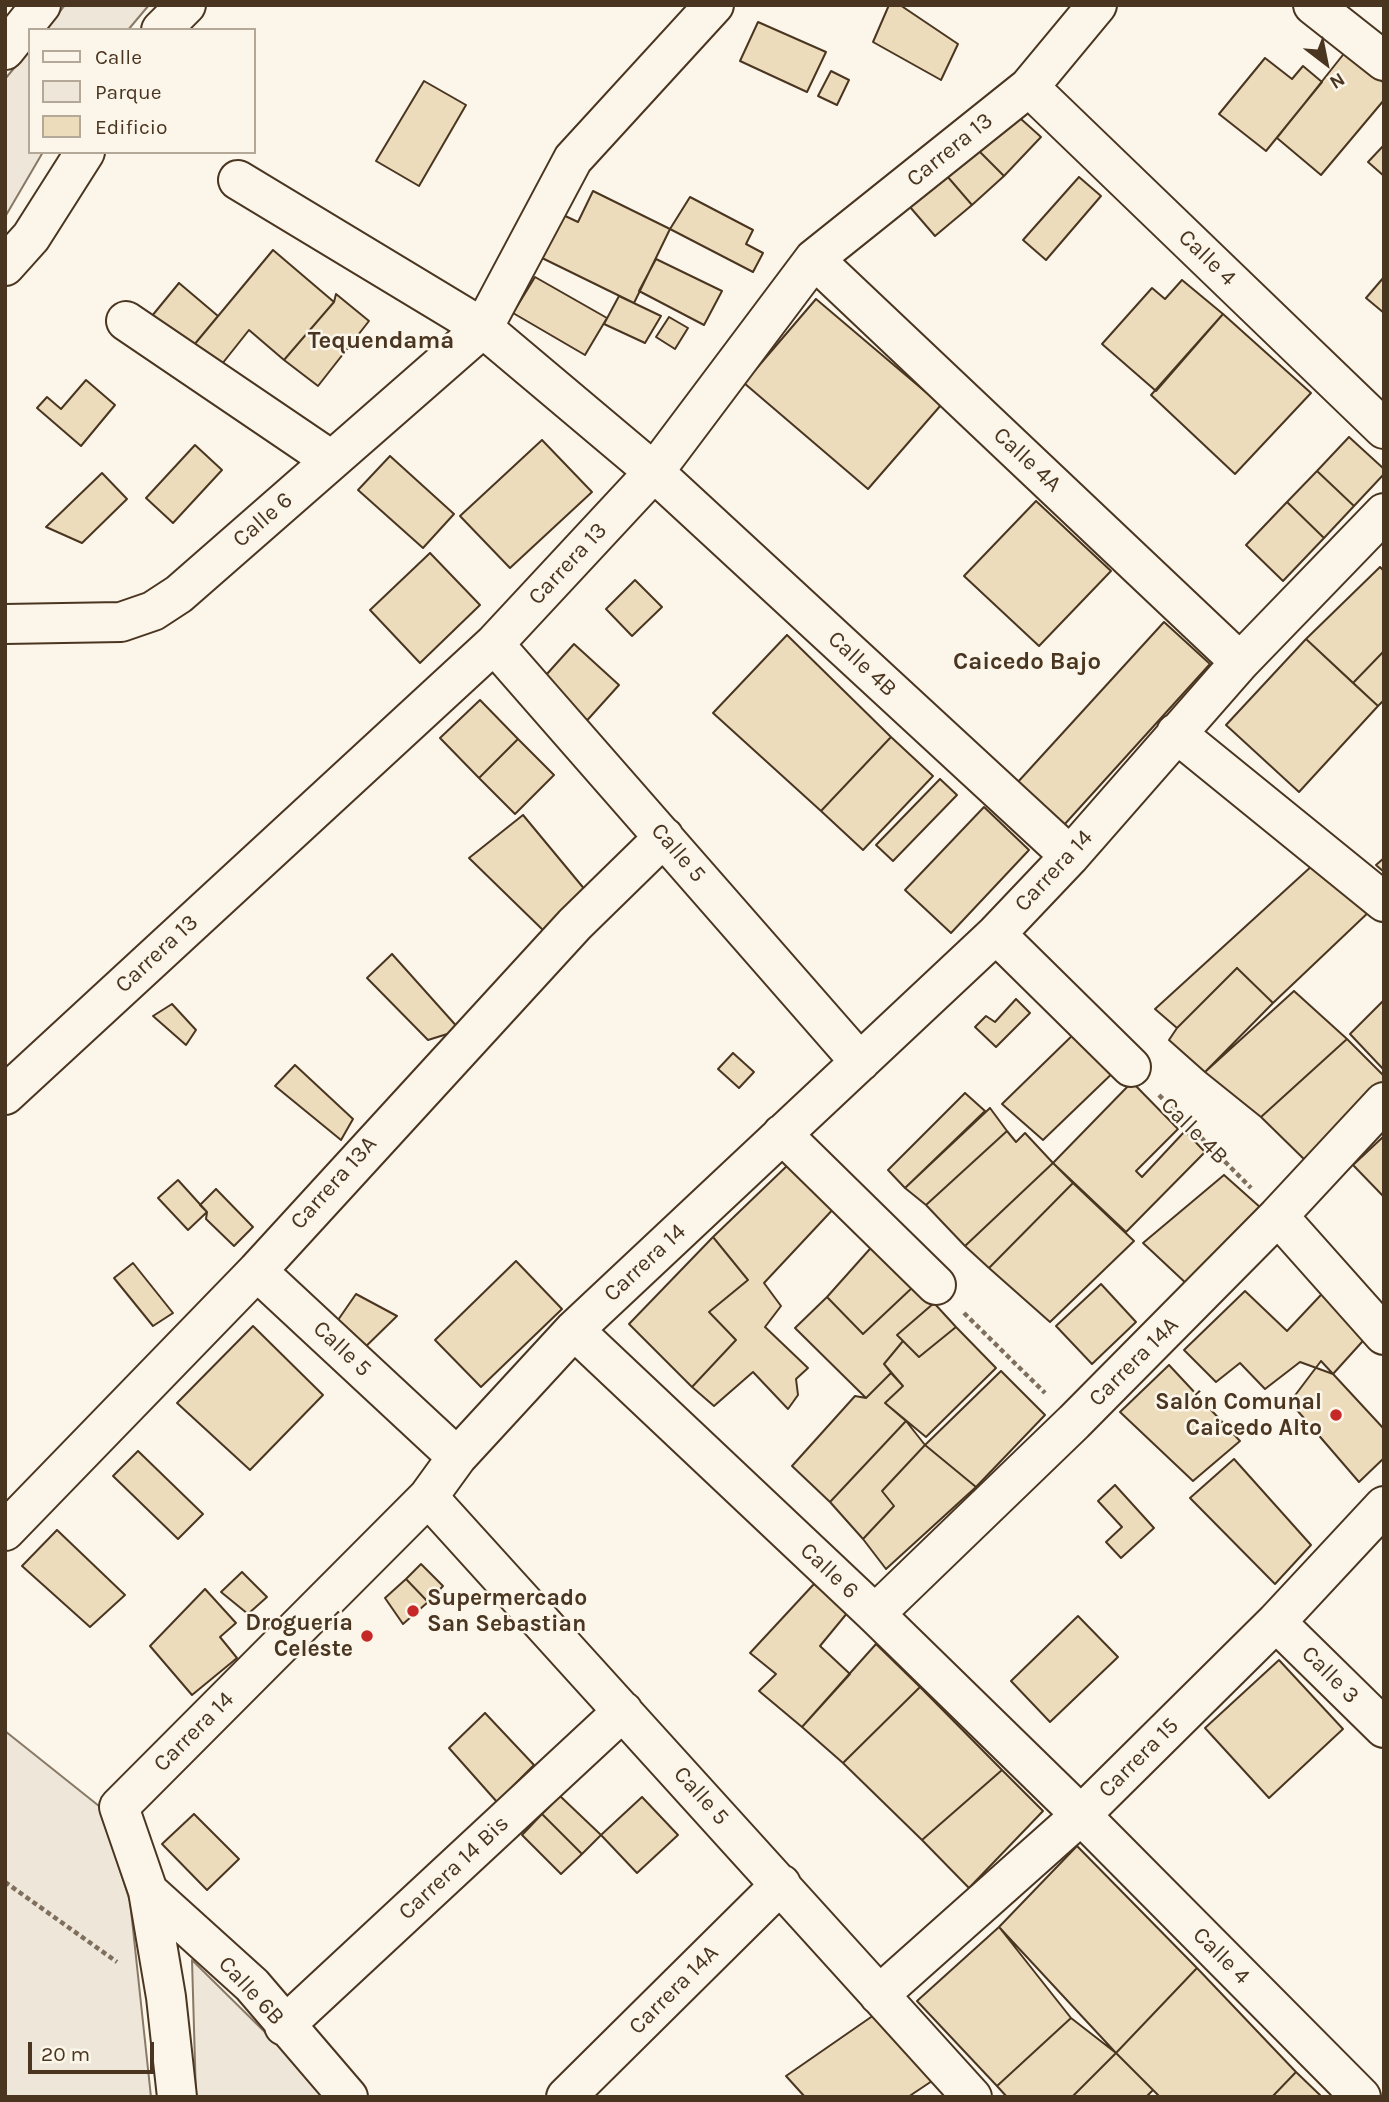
<!DOCTYPE html>
<html>
<head>
<meta charset="utf-8">
<style>
  body { margin:0 }
  #map { position:relative; width:1389px; height:2102px; overflow:hidden; background:#fbf6e9; font-family:Karla,sans-serif }
  canvas { display:block }
  .frame { position:absolute; inset:0; border:7px solid #4a3520; pointer-events:none }
  .legend { position:absolute; left:28px; top:28px; width:228px; height:126px; box-sizing:border-box; background:#fbf6e9; border:2px solid #b4a999; margin:0; padding:9px 12px; list-style:none; font-size:21px; color:#4a3520 }
  .legend li { display:flex; align-items:center; gap:14px; height:35px }
  .legend b { width:35px; border:2px solid #b4a999 }
  .north { position:absolute; left:1291px; top:28px; width:70px; height:70px; -webkit-text-stroke:5px #fbf6e9; paint-order:stroke; rotate:148deg; font-size:19px; font-weight:700; line-height:28px; text-align:center; color:#4a3520 }
  .north::after { content:''; display:block; margin:auto; width:24px; height:32px; background:#4a3520; clip-path:polygon(50% 0,100% 100%,50% 72%,0 100%) }
  .scale { position:absolute; left:28px; top:2042px; width:126px; height:32px; box-sizing:border-box; border:4px solid #4a3520; border-top:0; padding-left:9px; font-size:21px; line-height:24px; white-space:nowrap; color:#4a3520; -webkit-text-stroke:5px #fbf6e9; paint-order:stroke }
</style>
</head>
<body>
<div id="map">
<canvas width="1389" height="2102"></canvas>
<div class="frame"></div>
<ul class="legend">
<li><b style="height:9px;background:#fbf6e9"></b>Calle</li>
<li><b style="height:19px;background:#ede6d9"></b>Parque</li>
<li><b style="height:19px;background:#ecdcbc"></b>Edificio</li>
</ul>
<div class="north">N</div>
<div class="scale">20 m</div>
</div>
<script>
const c = document.querySelector('canvas').getContext('2d');
c.lineJoin = 'round';
function fillPath(path, color) { c.fillStyle = color; c.fill(path, 'evenodd'); }
const poly = rows => new Path2D(rows.map(r => 'M' + r).join(''));
function strokePath(path, color, width, dash) { c.strokeStyle = color; c.lineWidth = width; c.lineCap = dash ? 'butt' : 'round'; c.setLineDash(dash || []); c.stroke(path); }
function write(font, color, halo, rows, align = 'center') {
  c.font = font + ' Karla,sans-serif'; c.lineWidth = 5; c.setLineDash([]); c.textBaseline = 'middle'; c.strokeStyle = halo; c.fillStyle = color; for (const [text, x, y, turn = 0] of rows) {
    c.save(); c.translate(x, y); c.rotate((+turn || 0) * Math.PI / 180); c.textAlign = isNaN(turn) ? turn : align; if (halo) c.strokeText(text, 0, 0); c.fillText(text, 0, 0); c.restore();
  }
}
const green = poly([
  [65,5,149,5,128,30,46,30,65,5],
  [30,49,30,152,43,152,5,217,5,79,30,49],
  [5,1731,99,1806,130,1901,151,2097,5,2097,5,1731],
  [192,1960,280,2047,324,2097,196,2097,192,1960]
]);
fillPath(green, '#ede6d9');
strokePath(green, '#887966', 2);
const building = poly([
  [889,5,900,5,958,44,941,80,873,42,889,5],
  [758,22,826,52,807,92,740,61,758,22],
  [1346,51,1384,83,1384,100,1321,175,1277,138,1346,51],
  [1265,58,1292,79,1303,66,1322,82,1266,151,1219,114,1265,58],
  [831,71,849,80,837,105,818,96,831,71],
  [424,81,466,105,419,186,376,161,424,81],
  [1011,110,1041,137,1004,176,976,148,1011,110],
  [1384,145,1384,176,1368,162,1384,145],
  [976,148,1004,176,972,205,947,176,976,148],
  [947,176,972,205,935,236,910,207,947,176],
  [1079,177,1101,196,1046,260,1023,240,1079,177],
  [593,191,670,229,634,303,540,257,561,214,578,222,593,191],
  [690,197,753,230,746,244,763,253,753,272,670,229,690,197],
  [273,250,334,302,284,360,249,330,218,369,189,351,273,250],
  [656,259,722,291,704,325,639,291,656,259],
  [535,277,607,318,585,355,513,313,535,277],
  [1384,277,1384,313,1366,298,1384,277],
  [1182,280,1223,314,1156,391,1102,344,1152,288,1165,299,1182,280],
  [179,283,218,316,189,351,147,322,179,283],
  [336,294,369,321,318,386,284,360,334,302,336,294],
  [619,296,661,316,645,343,604,324,619,296],
  [816,299,941,405,868,489,744,383,816,299],
  [1223,314,1311,393,1235,474,1151,395,1223,314],
  [669,317,688,328,675,349,656,337,669,317],
  [86,380,115,405,81,446,37,408,47,397,61,409,86,380],
  [1349,437,1384,469,1384,474,1354,506,1317,471,1349,437],
  [542,440,592,492,510,568,460,516,542,440],
  [195,445,222,470,173,523,146,498,195,445],
  [390,456,454,514,423,548,358,490,390,456],
  [1317,471,1354,506,1324,538,1287,502,1317,471],
  [102,473,127,499,82,543,46,527,102,473],
  [1036,501,1111,571,1039,646,964,576,1036,501],
  [1287,502,1324,538,1283,581,1246,545,1287,502],
  [430,553,480,605,420,663,370,610,430,553],
  [1380,567,1384,571,1384,651,1353,683,1306,639,1380,567],
  [635,580,662,607,632,636,606,609,635,580],
  [1164,622,1210,664,1064,825,1017,783,1164,622],
  [787,635,891,737,821,811,713,713,787,635],
  [1306,639,1378,706,1299,792,1226,725,1306,639],
  [574,644,619,685,582,726,537,685,574,644],
  [1384,651,1384,700,1378,706,1353,683,1384,651],
  [480,700,518,739,479,778,440,738,480,700],
  [891,737,933,776,863,850,821,811,891,737],
  [518,739,554,775,515,814,479,778,518,739],
  [940,779,957,795,893,861,876,845,940,779],
  [984,807,1029,850,951,933,905,890,984,807],
  [523,815,591,897,546,933,469,858,523,815],
  [1384,858,1384,872,1376,865,1384,858],
  [1314,864,1372,909,1273,1003,1237,968,1177,1028,1155,1009,1314,864],
  [392,954,460,1030,428,1040,367,978,392,954],
  [1237,968,1273,1003,1205,1072,1169,1040,1177,1028,1237,968],
  [1294,991,1347,1039,1261,1117,1205,1072,1294,991],
  [1016,999,1030,1013,996,1047,975,1027,986,1016,995,1022,1016,999],
  [1384,1000,1384,1070,1350,1034,1384,1000],
  [172,1004,196,1030,186,1045,153,1016,172,1004],
  [1079,1029,1120,1066,1043,1140,1002,1104,1079,1029],
  [1347,1039,1384,1076,1384,1087,1310,1165,1261,1117,1347,1039],
  [733,1053,754,1072,739,1088,718,1069,733,1053],
  [295,1065,353,1119,341,1140,275,1086,295,1065],
  [1132,1082,1178,1129,1136,1171,1142,1177,1185,1131,1205,1152,1126,1232,1053,1163,1132,1082],
  [965,1093,985,1111,905,1188,888,1170,965,1093],
  [990,1108,1007,1131,926,1205,905,1188,990,1108],
  [1007,1131,1016,1142,1025,1133,1053,1163,965,1246,926,1205,1007,1131],
  [1384,1136,1384,1197,1353,1165,1384,1136],
  [791,1162,837,1205,764,1283,781,1306,765,1327,808,1368,796,1379,798,1395,788,1409,753,1372,714,1406,692,1387,736,1340,709,1312,748,1280,713,1237,791,1162],
  [1053,1163,1073,1183,989,1268,965,1246,1053,1163],
  [1224,1175,1261,1208,1189,1286,1143,1243,1224,1175],
  [178,1180,207,1212,188,1230,158,1198,178,1180],
  [1073,1183,1134,1241,1050,1322,989,1268,1073,1183],
  [216,1189,253,1227,234,1246,206,1219,207,1212,200,1205,216,1189],
  [713,1237,748,1280,709,1312,736,1340,692,1387,629,1324,713,1237],
  [877,1241,914,1286,863,1334,827,1297,877,1241],
  [516,1261,562,1309,481,1387,435,1340,516,1261],
  [133,1263,173,1313,153,1326,114,1278,133,1263],
  [1334,1281,1371,1332,1333,1374,1300,1362,1265,1389,1240,1363,1216,1382,1184,1350,1245,1291,1287,1331,1334,1281],
  [1101,1284,1136,1322,1092,1364,1056,1326,1101,1284],
  [914,1286,934,1303,897,1335,903,1341,884,1364,891,1373,866,1398,795,1328,827,1297,863,1334,914,1286],
  [356,1294,397,1316,355,1357,329,1333,356,1294],
  [934,1303,956,1327,919,1357,897,1335,934,1303],
  [253,1326,323,1395,250,1470,177,1403,253,1326],
  [956,1327,996,1368,926,1437,885,1403,903,1386,884,1364,903,1341,919,1357,956,1327],
  [1321,1361,1384,1429,1384,1458,1359,1482,1290,1402,1321,1361],
  [1169,1365,1240,1441,1193,1481,1120,1412,1169,1365],
  [1001,1371,1045,1415,976,1487,925,1445,1001,1371],
  [891,1373,903,1386,885,1403,906,1421,830,1502,792,1466,855,1396,866,1398,891,1373],
  [906,1421,925,1445,882,1491,894,1506,863,1539,830,1502,906,1421],
  [925,1445,976,1487,886,1569,863,1539,894,1506,882,1491,925,1445],
  [138,1451,203,1514,178,1539,113,1476,138,1451],
  [1234,1459,1311,1545,1275,1584,1190,1498,1234,1459],
  [1115,1485,1154,1528,1121,1558,1106,1542,1122,1527,1098,1501,1115,1485],
  [57,1530,125,1595,90,1627,22,1566,57,1530],
  [421,1564,443,1586,428,1602,406,1579,421,1564],
  [242,1572,267,1597,248,1614,221,1592,242,1572],
  [406,1579,428,1602,403,1624,385,1598,406,1579],
  [814,1584,848,1612,820,1646,850,1674,802,1727,759,1691,776,1674,750,1653,814,1584],
  [205,1589,236,1623,220,1637,237,1658,192,1695,150,1646,205,1589],
  [1078,1616,1118,1657,1050,1722,1011,1681,1078,1616],
  [876,1644,920,1687,843,1763,802,1727,876,1644],
  [1279,1660,1343,1729,1269,1798,1205,1728,1279,1660],
  [920,1687,1002,1770,922,1840,843,1763,920,1687],
  [485,1713,534,1765,497,1802,449,1748,485,1713],
  [1002,1770,1043,1811,969,1888,922,1840,1002,1770],
  [560,1796,601,1835,582,1854,542,1814,560,1796],
  [642,1797,678,1835,637,1873,601,1835,642,1797],
  [194,1814,239,1859,207,1890,162,1844,194,1814],
  [542,1814,582,1854,561,1874,522,1835,542,1814],
  [1077,1846,1197,1968,1116,2053,999,1927,1077,1846],
  [999,1927,1071,2018,997,2086,917,2001,999,1927],
  [1197,1968,1296,2072,1272,2097,1160,2097,1116,2053,1197,1968],
  [874,2015,935,2079,908,2097,805,2097,786,2076,874,2015],
  [1071,2018,1116,2053,1072,2097,1007,2097,997,2086,1071,2018],
  [1116,2053,1153,2090,1146,2097,1072,2097,1116,2053],
  [1296,2072,1322,2097,1272,2097,1296,2072]
]);
fillPath(building, '#ecdcbc');
strokePath(building, '#4a3520', 2);
const minor = poly([
  [1313,5,1384,61],
  [161,30,186,5],
  [5,50,41,5],
  [1029,87,1384,429],
  [238,180,483,328,654,472,1070,856],
  [814,259,1240,662],
  [5,266,31,237,85,152],
  [126,321,331,460],
  [5,624,121,622,153,611,179,594,483,328,573,159,714,5],
  [494,644,860,1062],
  [1176,733,1384,902],
  [996,934,1131,1067],
  [5,1095,494,644,654,472,814,259,1029,87,1097,5],
  [782,1134,936,1285],
  [1278,1216,1384,1335],
  [257,1271,457,1457],
  [574,1330,875,1614,1081,1815,1361,2097],
  [428,1497,972,2097],
  [5,1531,257,1271,575,924,664,837],
  [875,1614,1074,1422,1278,1216,1384,1102],
  [1276,1622,1384,1728],
  [148,1891,252,1985,348,2097],
  [879,1995,1081,1815,1276,1622,1384,1506],
  [284,2026,623,1711],
  [177,2097,166,1997,148,1891,119,1807,428,1497,457,1457,574,1330,996,934,1070,856,1240,662,1384,513],
  [566,2097,781,1884]
]);
strokePath(minor, '#4a3520', 42);
strokePath(poly([
  [1159,1095,1251,1188],
  [964,1313,1045,1393],
  [5,1882,117,1962]
]), '#7f6f5c', 4.5, [5, 3.5]);
strokePath(minor, '#fbf6e9', 38);
for (const [x, y, r, color] of [
  [1336,1415,7,"#c62828"],
  [413,1611,7,"#c62828"],
  [367,1636,7,"#c62828"]
]) { const dot = new Path2D(); dot.arc(x, y, r, 0, 2 * Math.PI); c.fillStyle = color; c.fill(dot); strokePath(dot, '#fbf6e9', 2.5); }
write('23px', '#4a3520', '#fbf6e9', [
  ["Carrera 13",950,150,-39],
  ["Calle 4",1207,258,44],
  ["Calle 4A",1027,460,43],
  ["Calle 6",263,520,-41],
  ["Carrera 13",568,564,-47],
  ["Calle 4B",862,664,43],
  ["Calle 5",678,853,49],
  ["Carrera 14",1054,871,-47],
  ["Carrera 13",157,954,-43],
  ["Calle 4B",1194,1131,45],
  ["Carrera 13A",334,1183,-48],
  ["Carrera 14",645,1263,-43],
  ["Calle 5",342,1349,43],
  ["Carrera 14A",1134,1362,-45],
  ["Calle 6",829,1571,43],
  ["Calle 3",1330,1675,45],
  ["Carrera 14",194,1732,-45],
  ["Carrera 15",1139,1758,-45],
  ["Calle 5",701,1796,48],
  ["Carrera 14 Bis",454,1868,-43],
  ["Calle 4",1221,1956,45],
  ["Carrera 14A",674,1990,-45],
  ["Calle 6B",251,1991,47]
]);
write('bold 23px', '#4a3520', '#fbf6e9', [
  ["Salón Comunal",1322,1402],
  ["Caicedo Alto",1322,1428],
  ["Supermercado",427,1598,"left"],
  ["San Sebastian",427,1624,"left"],
  ["Droguería",353,1623],
  ["Celeste",353,1649]
], 'right');
write('bold 24px', '#4a3520', '#fbf6e9', [
  ["Tequendama",381,341],
  ["Caicedo Bajo",1027,662]
]);
</script>
</body>
</html>
